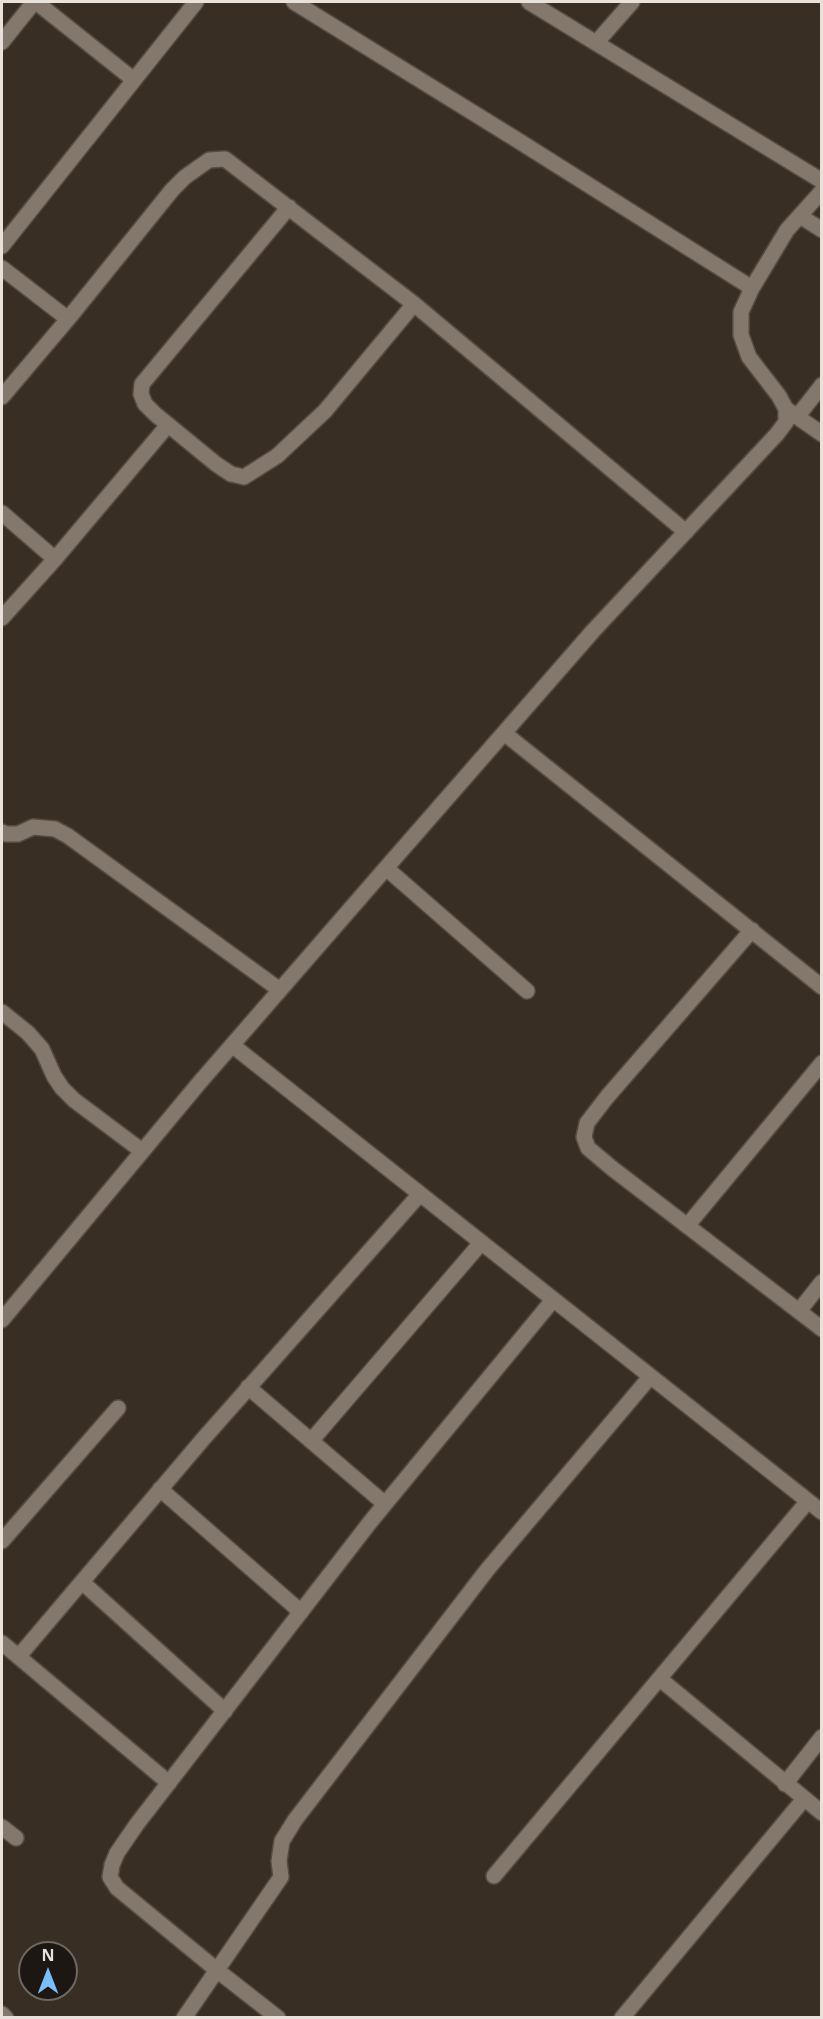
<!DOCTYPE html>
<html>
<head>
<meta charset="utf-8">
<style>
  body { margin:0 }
  #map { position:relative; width:823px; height:2019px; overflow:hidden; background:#392e23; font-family:"Open Sans",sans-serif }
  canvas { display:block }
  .frame { position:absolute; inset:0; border:3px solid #e9e2db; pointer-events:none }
  .north { position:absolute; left:18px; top:1941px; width:60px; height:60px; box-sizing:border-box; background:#1c1712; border:2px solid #6e6862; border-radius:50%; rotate:0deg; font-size:16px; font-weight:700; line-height:24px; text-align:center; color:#e9e2db }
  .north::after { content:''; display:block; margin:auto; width:21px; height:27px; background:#7cbef9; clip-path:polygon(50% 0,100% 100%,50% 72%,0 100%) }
</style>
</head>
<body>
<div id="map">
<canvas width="823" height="2019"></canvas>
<div class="frame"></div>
<div class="north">N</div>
</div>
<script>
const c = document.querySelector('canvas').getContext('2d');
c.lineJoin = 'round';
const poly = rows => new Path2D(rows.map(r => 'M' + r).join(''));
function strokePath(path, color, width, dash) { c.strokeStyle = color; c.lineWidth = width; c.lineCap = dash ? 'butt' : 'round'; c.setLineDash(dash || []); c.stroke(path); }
const street = poly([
  [36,2,134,80],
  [294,2,514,138,752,288],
  [529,2,822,181],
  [2,42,34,2],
  [596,43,632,2],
  [289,207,142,384,141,394,145,404,155,414,216,464,231,474,244,477,277,456,325,411,414,304],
  [800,216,822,230],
  [2,246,196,2],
  [2,268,68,319],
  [2,397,68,319,172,190,185,177,209,160,225,159,414,304,686,532],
  [786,409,822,434],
  [797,417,822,385],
  [2,513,55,559],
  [2,618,55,559,168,425],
  [504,733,822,987],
  [2,832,6,834,18,834,33,827,55,829,68,836,280,990],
  [386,868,527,991],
  [752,930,607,1097,587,1123,584,1137,588,1148,613,1169,822,1329],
  [2,1012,28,1033,42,1049,54,1076,62,1088,74,1100,142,1151],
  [232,1045,822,1512],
  [687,1226,822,1063],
  [799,1311,822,1282],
  [2,1320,200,1082,386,868,593,631,777,434,786,422,786,409,779,396,749,357,741,335,741,312,752,288,787,230,822,191],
  [248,1387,385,1504],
  [311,1441,481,1243],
  [160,1489,301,1612],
  [2,1541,118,1408],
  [82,1582,225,1711],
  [2,1643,169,1783],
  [19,1656,204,1438,420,1194],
  [660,1679,822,1813],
  [785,1784,822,1737],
  [2,1827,16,1838],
  [494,1876,808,1501],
  [2,2014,6,2018],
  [184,2018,281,1877,279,1861,282,1841,295,1820,487,1570,650,1377],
  [278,2018,218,1971,117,1888,110,1877,112,1865,117,1853,137,1824,371,1521,553,1300],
  [622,2018,804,1799]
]);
strokePath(street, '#544b42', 18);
strokePath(street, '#84776b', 15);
</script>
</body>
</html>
